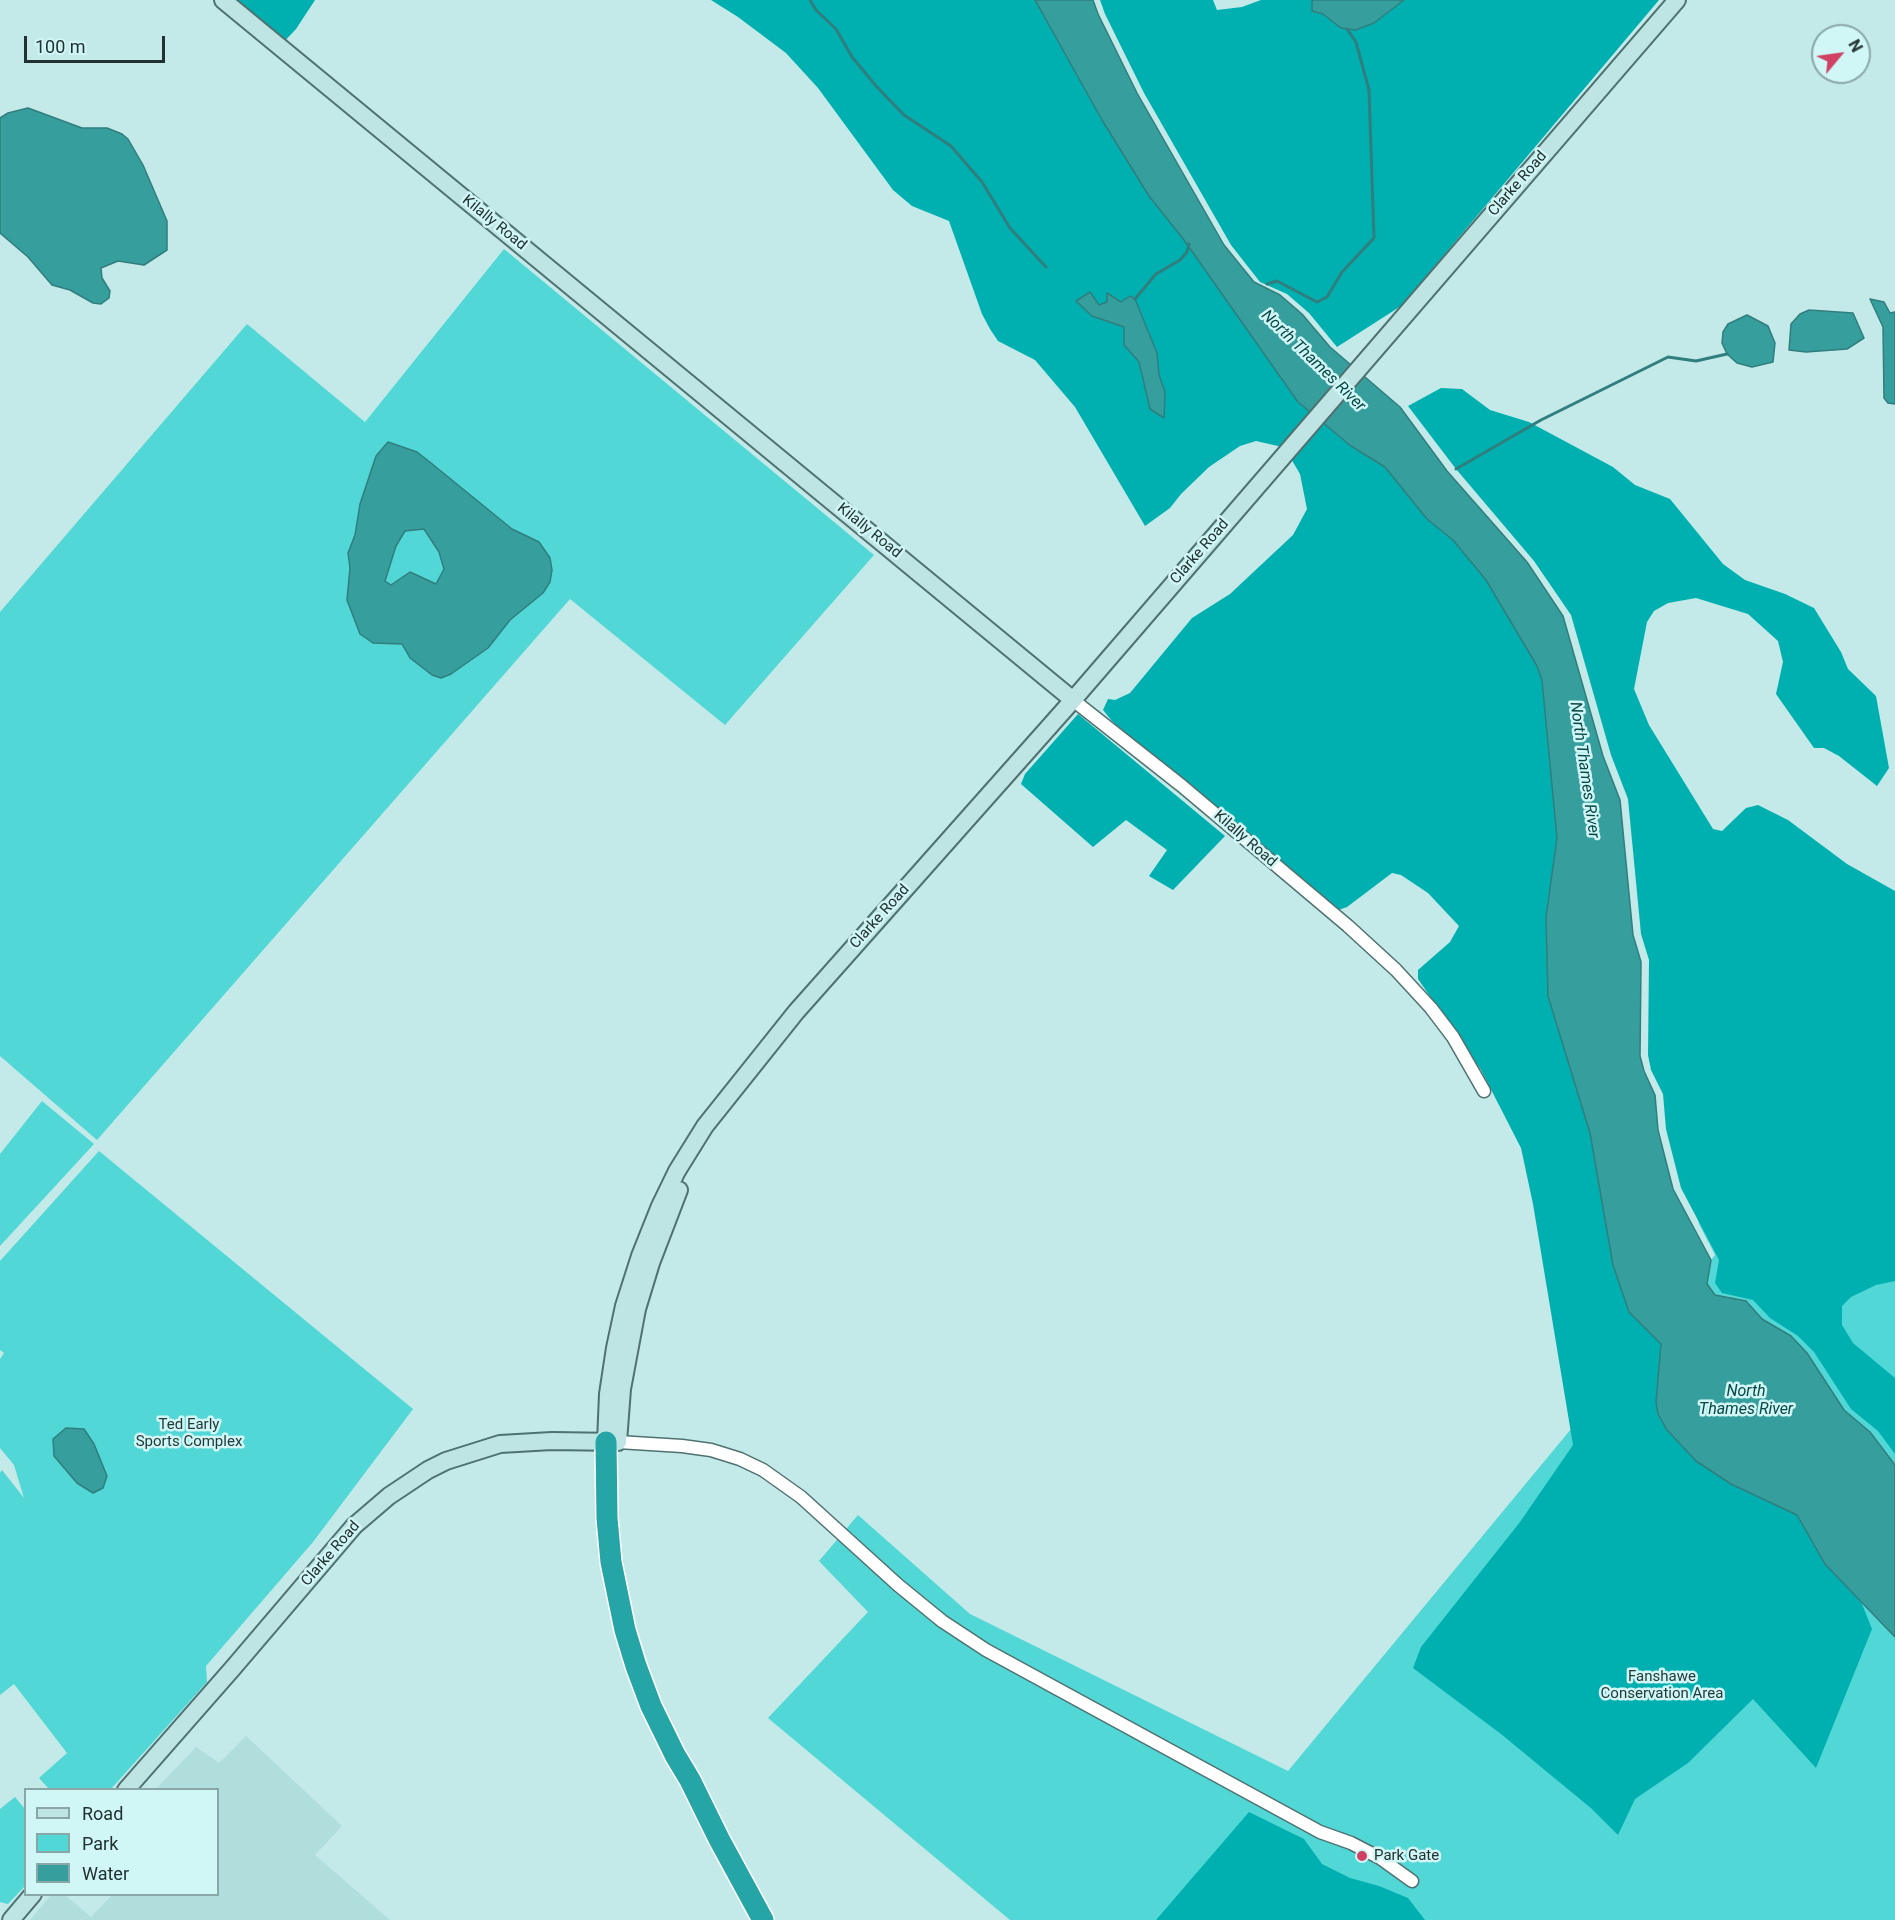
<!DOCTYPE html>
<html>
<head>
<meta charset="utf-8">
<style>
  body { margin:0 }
  #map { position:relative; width:1895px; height:1920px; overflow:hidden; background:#c3e9e8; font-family:Roboto,sans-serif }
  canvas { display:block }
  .legend { position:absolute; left:24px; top:1788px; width:195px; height:108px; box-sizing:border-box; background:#d0f6f5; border:2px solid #8aa7a7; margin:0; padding:8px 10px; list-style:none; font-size:18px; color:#223131 }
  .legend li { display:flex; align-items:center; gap:12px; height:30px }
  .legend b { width:30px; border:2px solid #8aa7a7 }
  .north { position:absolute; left:1811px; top:24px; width:60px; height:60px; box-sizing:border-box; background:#d0f6f5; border:2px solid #8aa7a7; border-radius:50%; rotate:61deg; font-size:16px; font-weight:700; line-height:24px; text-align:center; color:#223131 }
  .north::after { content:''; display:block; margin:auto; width:21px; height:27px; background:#d04164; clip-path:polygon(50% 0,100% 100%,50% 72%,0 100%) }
  .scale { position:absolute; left:24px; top:36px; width:141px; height:27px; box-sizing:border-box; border:3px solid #223131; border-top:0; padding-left:8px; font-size:18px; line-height:21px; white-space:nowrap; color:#223131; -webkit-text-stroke:4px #d0f6f5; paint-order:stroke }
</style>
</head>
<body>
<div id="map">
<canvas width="1895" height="1920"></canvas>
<ul class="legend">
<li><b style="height:8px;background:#bee4e4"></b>Road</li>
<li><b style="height:16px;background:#52d7d7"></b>Park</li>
<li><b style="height:16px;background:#369f9e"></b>Water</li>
</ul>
<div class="north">N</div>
<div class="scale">100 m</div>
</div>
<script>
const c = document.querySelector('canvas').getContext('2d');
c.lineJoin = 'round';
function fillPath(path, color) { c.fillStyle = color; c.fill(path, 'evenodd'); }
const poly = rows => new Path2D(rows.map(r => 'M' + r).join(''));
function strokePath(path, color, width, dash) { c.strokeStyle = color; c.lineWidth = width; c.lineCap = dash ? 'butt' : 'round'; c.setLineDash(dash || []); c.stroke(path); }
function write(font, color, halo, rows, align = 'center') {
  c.font = font + ' Roboto,sans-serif'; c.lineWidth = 5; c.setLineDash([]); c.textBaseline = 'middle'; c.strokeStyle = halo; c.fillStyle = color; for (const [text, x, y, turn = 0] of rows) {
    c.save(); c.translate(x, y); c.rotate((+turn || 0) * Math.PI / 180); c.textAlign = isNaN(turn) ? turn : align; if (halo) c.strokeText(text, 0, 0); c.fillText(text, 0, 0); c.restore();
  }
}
fillPath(poly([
  [246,1736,342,1826,315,1855,390,1920,30,1920,51,1895,65,1895,91,1917,112,1895,218,1894,218,1790,156,1789,196,1747,219,1763]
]), '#afdedd');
fillPath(poly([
  [504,249,874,555,725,725,570,599,97,1140,0,1056,0,612,247,324,365,422],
  [1895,1038,1895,1920,1010,1920,768,1718,868,1612,819,1561,858,1515,970,1614,1288,1771,1715,1255,1699,1224,1696,1204],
  [42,1101,94,1144,0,1246,0,1154],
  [99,1151,413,1409,313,1542,206,1666,207,1682,111,1789,49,1789,39,1778,67,1753,14,1684,0,1695,0,1473,2,1470,24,1498,14,1465,0,1448,0,1359,4,1353,0,1350,0,1261],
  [15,1797,25,1809,25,1886,8,1904,0,1902,0,1809]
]), '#52d7d7');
fillPath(poly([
  [233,0,315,0,296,29,281,45],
  [711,0,1041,0,1108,121,1390,467,1458,541,1491,581,1543,666,1667,1344,1801,1517,1830,1564,1862,1604,1872,1629,1816,1768,1753,1699,1688,1763,1635,1799,1618,1835,1592,1809,1501,1734,1413,1668,1421,1647,1520,1522,1573,1445,1533,1204,1521,1148,1481,1070,1418,979,1418,970,1450,942,1459,926,1428,893,1401,875,1392,873,1347,907,1333,912,1250,835,1234,827,1112,721,1103,710,1108,699,1115,700,1130,693,1192,618,1230,594,1293,535,1307,509,1300,474,1290,457,1278,446,1256,441,1240,446,1209,467,1181,494,1170,508,1145,526,1075,407,1035,360,998,341,990,329,982,314,949,221,912,206,893,190,818,88,786,53,738,17],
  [1100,0,1213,0,1217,10,1242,7,1261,0,1312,0,1312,11,1323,13,1341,28,1374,23,1404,0,1659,0,1401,306,1337,347,1309,313,1287,294,1260,282,1231,245,1144,93,1105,14],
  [1441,388,1462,389,1490,410,1529,422,1613,467,1635,485,1670,499,1723,564,1745,580,1785,594,1814,608,1841,652,1848,669,1876,696,1889,768,1877,786,1839,756,1824,748,1814,748,1776,694,1783,662,1778,641,1748,614,1696,598,1668,603,1654,611,1647,622,1634,689,1649,725,1713,829,1722,831,1746,808,1758,805,1788,820,1847,864,1895,891,1895,1281,1876,1285,1851,1297,1842,1306,1842,1325,1853,1343,1895,1378,1895,1454,1878,1431,1851,1409,1814,1352,1798,1336,1770,1318,1753,1300,1722,1293,1715,1283,1719,1260,1681,1188,1666,1129,1663,1094,1651,1070,1648,1055,1649,960,1641,934,1628,799,1611,755,1571,615,1534,561,1456,469,1408,406],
  [1078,714,1225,836,1173,890,1149,876,1167,850,1126,820,1093,847,1021,784,1025,774],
  [1249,1812,1304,1839,1322,1864,1350,1878,1379,1886,1408,1898,1425,1920,1156,1920]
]), '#00b0b0');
const water = poly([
  [1035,0,1093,0,1098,14,1137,93,1224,245,1254,282,1280,295,1302,314,1330,347,1400,407,1447,471,1527,562,1563,616,1603,756,1620,800,1633,935,1641,962,1640,1056,1644,1071,1655,1095,1658,1130,1673,1189,1711,1260,1707,1284,1715,1295,1746,1301,1762,1319,1791,1336,1807,1353,1844,1410,1870,1432,1895,1465,1895,1637,1825,1564,1797,1515,1731,1484,1696,1461,1667,1430,1658,1414,1656,1402,1661,1344,1629,1312,1613,1265,1590,1133,1548,996,1546,917,1557,838,1542,680,1537,666,1486,580,1453,540,1427,519,1385,467,1351,446,1298,402,1184,240,1149,196,1102,120,1035,0],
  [1312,0,1404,0,1374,23,1355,30,1341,28,1323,14,1312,11,1312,0],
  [28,108,82,128,107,128,122,134,128,139,143,165,167,221,167,250,144,265,118,261,101,268,102,278,110,291,109,298,101,304,93,303,70,290,52,285,28,257,0,233,0,118,8,113,28,108],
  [1090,292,1099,305,1107,302,1107,293,1121,302,1130,296,1135,299,1157,353,1159,375,1165,392,1164,418,1150,409,1139,362,1124,345,1124,327,1092,316,1076,301,1090,292],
  [1870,299,1884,302,1890,313,1895,312,1895,404,1888,403,1884,398,1883,327,1870,299],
  [1809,310,1853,313,1864,338,1847,349,1806,352,1789,350,1791,324,1800,314,1809,310],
  [1747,315,1768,326,1775,343,1773,362,1752,367,1737,363,1727,354,1722,343,1723,332,1728,324,1747,315],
  [388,442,417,452,431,463,512,529,539,542,550,558,552,570,550,582,543,593,510,620,488,648,451,674,441,678,432,675,410,658,402,644,373,643,360,634,347,600,350,568,348,553,355,535,360,504,376,456,388,442],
  [424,529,439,552,444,569,436,584,410,572,391,585,385,581,396,546,405,531,424,529],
  [66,1428,84,1429,94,1444,107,1476,103,1488,93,1493,77,1483,54,1456,53,1439,66,1428]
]);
fillPath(water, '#369f9e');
strokePath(water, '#307e7d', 1.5);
strokePath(poly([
  [810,0,816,10,836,29,852,57,877,87,904,115,951,146,982,182,1010,228,1046,267],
  [1267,284,1277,281,1317,302,1327,297,1342,272,1374,238,1369,90,1356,42,1347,29],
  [1135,299,1156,274,1180,260,1187,252,1189,244],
  [1456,469,1541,420,1668,357,1696,361,1727,354]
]), '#307e7d', 3);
const street = poly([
  [1073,700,1182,786,1348,926,1396,970,1431,1008,1453,1037,1484,1091],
  [618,1442,682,1446,711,1450,740,1459,763,1470,801,1497,898,1585,942,1621,986,1650,1320,1832,1351,1843,1380,1858,1412,1881]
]);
const secondary = poly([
  [223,0,1073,700],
  [606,1442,608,1394,615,1348,624,1306,640,1256,660,1206,677,1171,705,1126,796,1012,1073,700,1677,0],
  [126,1790,233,1668,354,1526,389,1496,428,1470,446,1461,500,1444,552,1441,618,1442,622,1389,637,1309,651,1263,679,1190],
  [11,1920,33,1894]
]);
const highway = poly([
  [606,1442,607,1518,611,1562,625,1630,636,1666,651,1706,675,1755,690,1780,719,1839,763,1920]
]);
strokePath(street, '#4f7271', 15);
strokePath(secondary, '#4f7271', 20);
strokePath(highway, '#fff', 24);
strokePath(street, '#fff', 12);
strokePath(secondary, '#bee4e4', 16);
strokePath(highway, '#25a5a5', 21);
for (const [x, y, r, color] of [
  [1362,1856,6,"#d04164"]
]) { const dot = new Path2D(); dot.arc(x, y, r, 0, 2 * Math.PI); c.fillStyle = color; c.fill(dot); strokePath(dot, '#d0f6f5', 2); }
write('15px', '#223131', '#d0f6f5', [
  ["Clarke Road",1518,184,-49],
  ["Kilally Road",494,223,39],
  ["Kilally Road",869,531,39],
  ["Clarke Road",1200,552,-49],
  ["Kilally Road",1245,839,41],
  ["Clarke Road",880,917,-48],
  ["Clarke Road",331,1554,-49]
]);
write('15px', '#223a39', '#d0f6f5', [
  ["Ted Early",189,1425],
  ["Sports Complex",189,1442],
  ["Fanshawe",1662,1677],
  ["Conservation Area",1662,1694]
]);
write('15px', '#223131', '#d0f6f5', [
  ["Park Gate",1374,1856]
], 'left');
write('italic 16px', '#074747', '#d0f6f5', [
  ["North Thames River",1313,361,44],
  ["North Thames River",1584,770,82],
  ["North",1746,1392],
  ["Thames River",1746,1410]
]);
</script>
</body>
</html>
